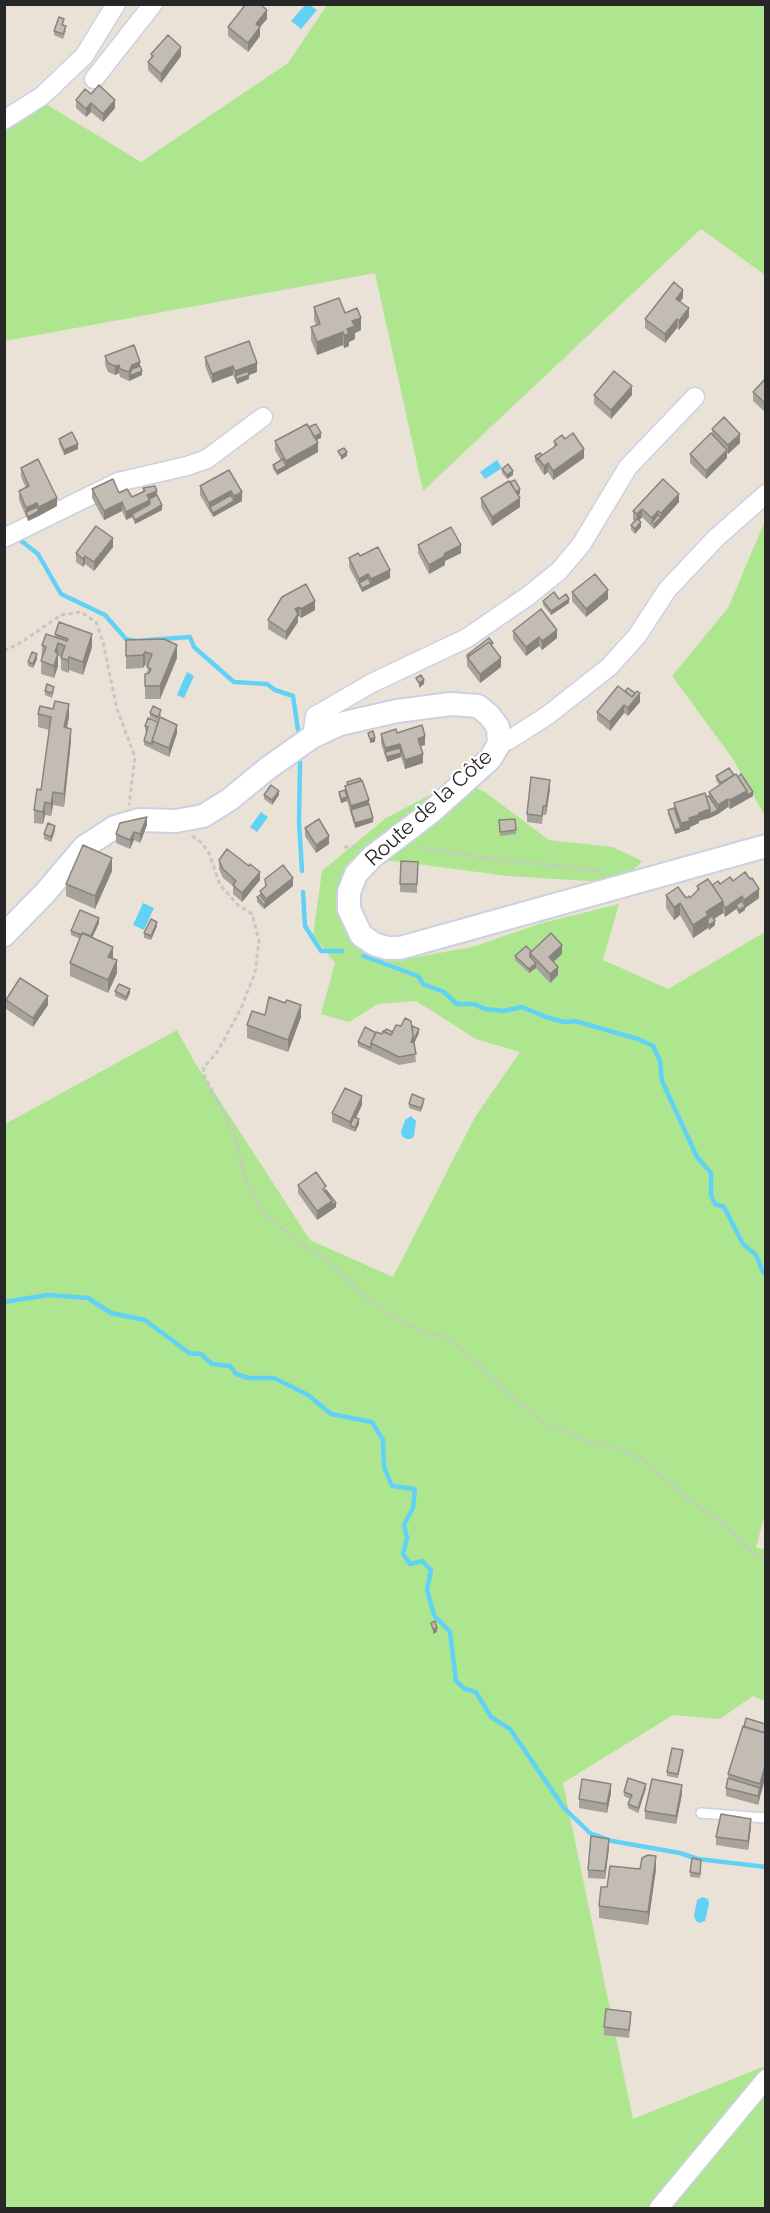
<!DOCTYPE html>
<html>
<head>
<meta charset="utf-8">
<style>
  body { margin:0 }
  #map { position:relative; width:770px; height:2213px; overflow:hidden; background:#ebe2d7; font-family:Raleway,sans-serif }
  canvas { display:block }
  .frame { position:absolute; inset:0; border:6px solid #272727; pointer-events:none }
</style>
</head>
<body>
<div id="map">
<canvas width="770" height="2213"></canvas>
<div class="frame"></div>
</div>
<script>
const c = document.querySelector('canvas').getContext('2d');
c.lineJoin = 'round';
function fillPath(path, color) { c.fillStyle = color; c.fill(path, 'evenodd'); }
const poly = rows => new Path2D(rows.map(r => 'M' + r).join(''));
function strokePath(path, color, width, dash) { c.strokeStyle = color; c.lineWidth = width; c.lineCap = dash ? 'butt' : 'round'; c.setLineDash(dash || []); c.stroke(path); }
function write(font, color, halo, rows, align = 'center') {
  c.font = font + ' Raleway,sans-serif'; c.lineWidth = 4.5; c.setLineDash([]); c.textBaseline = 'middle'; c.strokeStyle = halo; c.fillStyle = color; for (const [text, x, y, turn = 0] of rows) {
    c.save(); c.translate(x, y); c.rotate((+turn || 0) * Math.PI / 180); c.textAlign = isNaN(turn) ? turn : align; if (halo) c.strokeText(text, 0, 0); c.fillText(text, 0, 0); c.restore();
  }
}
fillPath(poly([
  [327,5,765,5,765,275,701,229,423,491,375,273,5,341,5,124,46,104,141,162,288,63],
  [765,521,765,816,733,759,672,676,728,608],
  [459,780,485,792,549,840,613,847,642,861,621,883,508,876,401,862,364,859,340,890,377,953,411,958,472,947,542,923,619,904,603,960,668,989,765,932,766,1509,756,1548,765,1549,765,1701,753,1696,720,1719,673,1715,563,1783,633,2119,765,2066,765,2208,5,2208,5,1124,177,1030,194,1061,310,1240,393,1277,475,1117,520,1052,476,1039,416,1001,378,1004,349,1022,321,1014,335,963,313,935,322,871,386,818]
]), '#aee68f');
fillPath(poly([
  [305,5,310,5,317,10,301,29,291,21],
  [497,460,502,468,485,479,480,472],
  [187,672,194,676,184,698,177,695],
  [261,812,268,817,257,832,250,827],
  [143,903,154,908,144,930,133,925],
  [411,1116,416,1121,414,1136,411,1139,406,1139,402,1136,401,1132,405,1120],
  [702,1897,708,1899,709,1904,705,1921,699,1923,696,1921,694,1916,697,1900]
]), '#62d1f6');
strokePath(poly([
  [15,536,38,554,61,594,105,615,126,639,136,641,190,637,194,647,234,682,267,684,275,690,293,696,298,730],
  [300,762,299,821,302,871],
  [303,892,305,926,321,951,342,951],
  [363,956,418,976,423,984,444,992,457,1004,474,1004,485,1009,503,1011,522,1007,546,1017,564,1022,575,1021,638,1039,653,1046,660,1061,662,1081,697,1157,711,1173,711,1195,715,1204,724,1207,743,1244,756,1255,763,1272,766,1273],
  [4,1302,48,1295,88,1298,111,1313,145,1320,189,1353,201,1354,212,1364,230,1366,236,1374,248,1378,274,1378,308,1395,331,1414,372,1422,383,1440,384,1467,392,1486,415,1489,413,1508,404,1525,407,1538,403,1554,410,1564,422,1561,431,1570,427,1590,434,1615,450,1632,456,1681,465,1689,476,1692,491,1717,510,1729,564,1808,590,1833,612,1841,680,1853,698,1859,766,1867]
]), '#62d1f6', 4.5);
const service = poly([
  [701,1813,766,1818]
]);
const minor = poly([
  [94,79,153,4],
  [4,120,42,96,84,56,116,4],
  [4,538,118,482,187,466,207,459,263,417],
  [312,737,315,716,372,683,467,638,528,596,559,571,581,545,628,467,695,397],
  [499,744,509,740,548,715,609,667,637,636,667,590,716,538,766,494],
  [659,2208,766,2079]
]);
const tertiary = poly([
  [4,935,45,893,84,847,115,827,139,820,176,821,203,816,229,800,268,768,312,737,340,724,397,711,451,704,478,706,489,715,498,727,499,744,490,759,431,812,372,857,356,874,349,892,349,909,361,935,374,944,387,948,400,948,766,846]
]);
strokePath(service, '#ccd1e2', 12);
strokePath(minor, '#ccd1e2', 21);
strokePath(tertiary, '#ccd1e2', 26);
strokePath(poly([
  [4,651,20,643,61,615,81,612,96,622,103,642,117,709,135,757,129,805],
  [192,836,202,843,209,853,220,885,238,905,252,914,259,940,255,973,241,1008,218,1051,204,1067,203,1073,236,1139,244,1175,262,1211,309,1250,326,1258,362,1294,385,1312,424,1333,446,1336,452,1341,524,1407,545,1423,588,1442,607,1445,642,1459,683,1495,727,1527,740,1542,766,1561],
  [344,847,355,847],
  [418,847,479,857,602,871]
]), '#c7c7c7', 3, [4.5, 3]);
strokePath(service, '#fff', 9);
strokePath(minor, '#fff', 18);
strokePath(tertiary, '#fff', 22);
fillPath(poly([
  [267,19,260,27,260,36,248,52,228,36,228,27],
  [64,24,64,25,66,31,63,39,54,35,54,31],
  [151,54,181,56,161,83,148,70,148,62,151,58],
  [91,94,115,108,103,122,91,112,86,117,76,108,76,100],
  [683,298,680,302,689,317,679,330,677,328,665,343,645,328,645,319],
  [314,307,345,313,361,330,355,333,355,339,349,342,349,346,344,348,343,345,317,355,311,340,311,327,316,325,314,320],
  [105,356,140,366,142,375,129,381,120,377,119,373,115,375,108,372,105,365],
  [205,357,257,372,249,375,249,379,237,384,233,375,212,383,205,366],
  [765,379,765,412,753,401,753,392],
  [594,395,632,395,611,419,594,404],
  [309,427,321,438,316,440,318,452,277,475,273,469,273,465,281,461,275,450,275,441],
  [712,429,740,443,728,454,727,453,727,458,706,479,690,463,690,454,712,434],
  [59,439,78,449,64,455,59,443],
  [565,439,584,458,553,480,548,472,544,475,535,461,535,456,542,455,554,447,554,441],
  [21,468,57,506,28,521,19,500,19,491,26,488,21,477],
  [502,469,513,475,507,479,502,473],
  [229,470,242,501,213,517,200,495,200,486],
  [663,479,679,502,654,529,642,517,639,521,641,527,635,534,631,530,631,525,634,521,633,520,633,511],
  [143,488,157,495,162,510,135,524,132,517,126,520,122,511,104,520,92,498,92,489,119,493,132,497,143,491],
  [520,494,518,495,520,507,492,526,481,507,481,498],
  [418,545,461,553,445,561,445,565,429,574,418,553],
  [113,547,94,571,85,564,83,567,76,562,76,553],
  [360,556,390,578,362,592,349,567,349,558],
  [572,592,608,599,586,617,572,601],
  [282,597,315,610,301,618,299,616,298,617,298,622,286,640,268,629,268,620],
  [559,599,569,603,551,615,543,605,543,601],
  [513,631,557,638,542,650,539,646,526,656,513,639],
  [55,634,92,647,83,675,69,670,68,673,61,670,61,657,58,656,58,666,54,678,41,674,42,645,55,637],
  [126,640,177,658,160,699,145,699,145,674,147,674,148,666,145,665,143,668,126,669],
  [493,647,501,667,480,683,467,666,467,655],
  [37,659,33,668,28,666,28,662],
  [45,691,54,691,52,698,45,695],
  [625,691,640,702,628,716,624,713,610,731,597,720,597,712],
  [150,713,161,714,160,717,177,733,169,757,144,745,144,741,147,731,145,731,145,726,158,722,158,721,150,717],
  [38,714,69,717,67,728,71,741,64,807,53,805,51,816,45,815,43,824,34,823,34,810,41,790,49,730,38,727],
  [397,733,425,745,421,746,423,763,405,769,401,757,387,762,381,743,381,734],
  [734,775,753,796,730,809,728,807,718,814,699,821,699,823,690,827,690,829,675,834,668,814,668,810,674,808,674,803,709,796,709,792,719,785,716,780,716,776],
  [347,782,369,804,373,822,355,828,347,801,341,803,339,796,339,792,345,790,345,786,347,785],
  [550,789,546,815,543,815,542,824,527,822,527,814],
  [264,795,279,795,272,805,264,799],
  [499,820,516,830,516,834,500,836],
  [147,825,140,843,134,840,130,849,116,843,116,834],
  [305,828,329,844,316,853,305,836],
  [55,830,51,842,44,839,44,834],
  [219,860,249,866,260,880,242,902,233,894,233,886,223,878,219,869],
  [401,861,418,862,417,893,400,892],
  [112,871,95,909,66,896,66,884],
  [265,879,293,886,264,909,257,902,257,897,260,895,260,891,265,887],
  [733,881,759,898,745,908,745,910,739,914,736,909,725,917,723,913,714,919,715,925,709,930,708,928,693,938,680,915,674,920,666,908,666,895,690,898,697,891,697,886,720,884],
  [99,923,92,938,113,959,117,973,108,993,70,976,70,963,80,939,71,935,71,931],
  [157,926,151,940,144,938,144,933],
  [531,951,562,954,553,962,558,975,550,983,536,968,529,973,515,960,515,956],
  [115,991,130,993,126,1001,115,996],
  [6,1000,48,1005,33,1027,6,1009],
  [265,1015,301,1017,288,1052,247,1038,247,1025],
  [412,1026,419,1033,414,1043,416,1062,399,1065,358,1046,358,1042,376,1033,382,1034,384,1032,393,1032],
  [424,1103,421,1112,409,1108,409,1104],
  [362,1105,356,1118,359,1124,355,1132,332,1122,332,1113],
  [298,1185,326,1190,336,1207,317,1220,298,1193],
  [683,1755,678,1778,667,1776,667,1772],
  [728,1774,765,1779,758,1805,726,1796,726,1788,728,1778],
  [646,1788,638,1813,628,1808,628,1804,630,1799,624,1796,624,1792],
  [611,1793,607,1813,579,1808,579,1799],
  [682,1794,676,1824,645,1819,645,1811],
  [751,1827,748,1850,716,1845,716,1837],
  [609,1848,605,1879,588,1878,588,1870],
  [701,1864,700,1878,690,1877,690,1872],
  [640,1869,656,1869,648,1925,599,1918,599,1906,607,1887],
  [631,2021,629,2038,604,2035,604,2027]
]), '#a7a29b');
fillPath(poly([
  [267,10,267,19,260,27,260,36,248,52,248,43,256,24],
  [181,47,181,56,161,83,161,74],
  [115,100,115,108,103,122,103,114],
  [91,103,91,112,86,117,86,109],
  [683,290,683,298,676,307,676,299],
  [689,308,689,317,679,330,679,321],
  [361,318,361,330,355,333,355,339,349,342,349,346,344,348,344,335,347,329,352,321],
  [677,319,677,328,665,343,665,334],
  [343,332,343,345,317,355,317,342],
  [140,362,140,370,142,371,142,375,129,381,129,372,132,365],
  [257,363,257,372,249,375,249,379,237,384,235,376,235,380,235,371],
  [119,365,119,373,115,375,115,366],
  [233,366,233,375,212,383,212,374],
  [632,386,632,395,611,419,611,410],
  [321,433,321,438,312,442,312,438],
  [740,434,740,443,728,454,728,445],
  [318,443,318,452,277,475,277,471,286,466,286,461],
  [78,444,78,449,64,455,64,450],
  [584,449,584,458,553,480,553,471],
  [727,450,727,458,706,479,706,471],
  [347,452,347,456,341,460,341,456],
  [548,463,548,472,544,475,544,466],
  [513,471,513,475,507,479,507,475],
  [520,489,520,494,514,497,514,493],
  [157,491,157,499,150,508,132,514,132,517,126,520,126,512,147,495],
  [231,491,231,499,210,507,209,512,209,503],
  [242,492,242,501,213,517,213,513,234,501,234,496],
  [679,494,679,502,661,522,661,513],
  [57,498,57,506,39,516,39,507],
  [520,498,520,507,492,526,492,517],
  [122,502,122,511,104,520,104,511],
  [37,503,37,511,26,512,26,517,26,508],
  [162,505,162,510,135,524,135,520],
  [642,509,642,517,637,523,637,514],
  [39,511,39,516,28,521,28,517],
  [658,511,658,519,652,522,652,518],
  [661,517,661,522,654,529,654,524],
  [641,522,641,527,635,534,635,529],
  [113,538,113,547,94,571,94,562],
  [461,545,461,553,445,561,445,565,429,574,429,565,444,554],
  [85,556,85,564,83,567,83,559],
  [390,570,390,578,362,592,362,588,371,584,371,579],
  [368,574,368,583,359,583,359,579],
  [608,590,608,599,586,617,586,609],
  [569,599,569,603,551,615,551,611],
  [315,601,315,610,301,618,301,609],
  [299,607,299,616,298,617,298,622,286,640,286,632,295,609],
  [557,630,557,638,542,650,542,641],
  [92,634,92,647,83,675,83,662],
  [539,637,539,646,526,656,526,647],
  [58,643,58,666,54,678,55,652],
  [177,645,177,658,160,699,160,686],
  [145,652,145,665,143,668,143,655],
  [37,654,37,659,33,668,33,664],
  [69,657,69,670,68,673,68,660],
  [501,658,501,667,480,683,480,674],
  [424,680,424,684,419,688,419,683],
  [640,693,640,702,628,716,628,708],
  [69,704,69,717,64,740,64,727],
  [624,705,624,713,610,731,610,722],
  [177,725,177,733,169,757,169,748],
  [71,729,71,741,64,807,64,794],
  [425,736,425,745,418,747,418,739],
  [375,738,375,742,370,743,370,739],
  [400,744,400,752,385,752,385,748],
  [401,753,401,757,387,762,387,757],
  [423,754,423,763,405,769,405,760],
  [550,780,550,789,546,815,546,806],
  [279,791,279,795,272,805,272,800],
  [747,791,753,792,753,796,730,809,730,800],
  [53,792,53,805,51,816,51,804],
  [347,797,347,801,341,803,341,799],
  [728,799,728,807,718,814,718,805],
  [369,800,369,809,351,810,351,806],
  [45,802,45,815,43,824,43,812],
  [710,809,710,818,699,821,699,823,690,827,690,829,675,834,675,830,681,828,681,823,699,813],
  [718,810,718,814,710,818,710,814],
  [147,817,147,825,140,843,140,834],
  [373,818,373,822,355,828,355,823],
  [55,826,55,830,51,842,51,837],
  [134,832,134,840,130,849,130,840],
  [329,836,329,844,316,853,316,845],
  [112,858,112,871,95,909,95,896],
  [260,872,260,880,242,902,242,893],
  [293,878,293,886,264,909,264,905,266,903,266,899],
  [759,889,759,898,745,908,745,910,739,914,739,910,744,907,744,900],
  [742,896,742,905,736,905,736,909,725,917,725,908],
  [723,901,723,913,708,923,708,928,693,938,693,925,706,912],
  [680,903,680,915,674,920,674,907],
  [99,918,99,923,91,940,91,936],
  [715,921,715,925,709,930,709,925],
  [157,922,157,926,151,940,151,936],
  [562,945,562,954,549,966,549,957],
  [113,947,113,959,108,957],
  [117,960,117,973,108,993,108,980],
  [536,963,536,968,529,973,529,969],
  [558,967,558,975,550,983,550,974],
  [130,989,130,993,126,1001,126,997],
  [48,996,48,1005,33,1027,33,1018],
  [301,1005,301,1017,288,1052,288,1040],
  [419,1029,419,1033,411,1050,411,1042],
  [362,1096,362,1105,352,1126,350,1125,350,1130,350,1122],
  [359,1119,359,1124,355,1132,355,1128],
  [332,1201,332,1210,317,1220,317,1211],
  [336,1203,336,1207,332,1210,332,1205],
  [437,1628,437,1632,433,1634,433,1629],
  [765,1766,765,1779,760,1796,760,1784],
  [611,1784,611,1793,607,1813,607,1804],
  [646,1784,646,1788,638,1813,638,1808],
  [682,1785,682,1794,676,1824,676,1816],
  [760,1788,760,1796,758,1805,758,1796],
  [751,1819,751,1827,748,1850,748,1841],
  [609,1839,609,1848,605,1879,605,1871],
  [656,1856,656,1869,648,1925,648,1912]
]), '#88847e');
const building = poly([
  [246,4,260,4,267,10,256,24,260,27,248,43,228,27,246,4],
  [59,17,64,19,62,25,66,26,63,34,54,31,59,17],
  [168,35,181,47,161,74,148,62,153,56,151,54,168,35],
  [99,85,115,100,103,114,91,103,86,109,76,100,85,89,91,94,99,85],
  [674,282,683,290,676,299,689,308,679,321,677,319,665,334,645,319,674,282],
  [339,298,345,313,357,308,361,318,352,321,355,326,347,329,349,334,344,335,343,332,317,342,311,327,320,324,314,307,339,298],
  [249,341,257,363,235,371,233,366,212,374,205,357,249,341],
  [134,345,140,362,132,365,129,372,120,369,119,365,115,366,108,363,105,356,134,345],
  [140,366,142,371,129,376,132,369,140,366],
  [248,371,249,375,237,379,235,376,248,371],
  [614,371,632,386,611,410,594,395,614,371],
  [765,379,765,403,753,392,765,379],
  [724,417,740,434,728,445,712,429,724,417],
  [307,424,318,443,286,461,275,441,307,424],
  [316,424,321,433,314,437,309,427,316,424],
  [72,432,78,444,64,450,59,439,72,432],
  [573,433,584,449,553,471,548,463,544,466,538,458,557,445,554,441,562,435,565,439,573,433],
  [711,433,727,450,706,471,690,454,711,433],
  [344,448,347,452,341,456,338,451,344,448],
  [540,453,542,455,538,458,538,461,535,456,540,453],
  [38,459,57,498,39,507,37,503,26,508,19,491,29,486,21,468,38,459],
  [283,459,286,466,277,471,273,465,283,459],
  [508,464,513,471,507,475,502,469,508,464],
  [229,470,242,492,234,496,231,491,209,503,200,486,229,470],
  [113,479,119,493,127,489,132,497,145,491,143,488,155,486,157,491,147,495,150,500,126,512,122,502,104,511,92,489,113,479],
  [663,479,679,494,661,513,658,511,652,518,642,509,637,514,633,511,663,479],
  [515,480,520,489,516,492,510,482,515,480],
  [509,481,520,498,492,517,481,498,509,481],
  [157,495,162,505,135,520,132,514,150,504,149,499,157,495],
  [231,495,234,501,213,513,210,507,231,495],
  [37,507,39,511,28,517,26,512,37,507],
  [658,515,661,517,654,524,652,522,658,515],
  [637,519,641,522,635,529,631,525,637,519],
  [96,526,113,538,94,562,85,556,83,559,76,553,96,526],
  [451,527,461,545,444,554,445,556,429,565,418,545,451,527],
  [378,547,390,570,371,579,368,574,359,579,349,558,358,553,360,556,378,547],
  [595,574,608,590,586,609,572,592,595,574],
  [368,578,371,584,362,588,359,583,368,578],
  [306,584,315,601,301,609,299,607,295,609,298,614,286,632,268,620,282,597,306,584],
  [554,592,559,599,566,594,569,599,551,611,543,601,554,592],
  [541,609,557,630,542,641,539,637,526,647,513,631,541,609],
  [59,622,92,634,83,662,69,657,68,660,61,658,65,646,58,643,55,652,58,653,54,666,41,661,46,647,42,645,46,634,67,641,68,639,55,634,59,622],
  [489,638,493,643,491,644,489,642,468,657,467,655,489,638],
  [164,639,177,645,160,686,145,686,145,674,149,673,151,669,147,667,152,654,145,652,143,655,126,656,126,640,164,639],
  [489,642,501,658,480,674,467,657,489,642],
  [32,652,37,654,33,664,28,662,32,652],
  [421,675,424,680,419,683,416,678,421,675],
  [47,684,54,687,52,693,45,691,47,684],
  [618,686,632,697,637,691,640,693,628,708,624,705,610,722,597,712,618,686],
  [628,688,635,693,632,697,625,691,628,688],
  [55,701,69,704,64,727,71,729,64,794,53,792,51,804,45,802,43,812,34,810,37,789,41,790,51,717,38,714,40,706,53,709,55,701],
  [153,706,161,710,158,717,150,713,153,706],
  [160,717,177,725,169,748,152,741,160,717],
  [148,718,158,722,152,741,152,744,144,741,148,727,145,726,148,718],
  [422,725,425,736,418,739,423,754,405,760,400,744,385,748,381,734,396,729,397,733,422,725],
  [373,731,375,738,370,739,368,733,373,731],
  [400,748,401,753,387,757,385,752,400,748],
  [729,768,734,775,721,783,716,776,729,768],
  [736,774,747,791,730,800,728,799,718,805,709,792,736,774],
  [741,774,753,792,747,795,747,791,738,777,741,774],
  [531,777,550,780,546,806,543,806,542,816,527,814,531,777],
  [360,778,361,781,348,785,347,782,360,778],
  [362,780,369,800,351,806,345,786,362,780],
  [271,785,279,791,272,800,264,795,271,785],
  [345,790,347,797,341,799,339,792,345,790],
  [705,793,710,809,699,813,699,815,689,818,690,821,681,823,674,803,705,793],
  [709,796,718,810,710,814,710,809,706,797,709,796],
  [369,804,373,818,355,823,351,810,369,804],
  [674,808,681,828,675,830,668,810,674,808],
  [147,817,140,834,134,832,130,840,116,834,120,823,147,817],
  [319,819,329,836,316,845,305,828,319,819],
  [515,819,516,830,500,832,499,820,515,819],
  [48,823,55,826,51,837,44,834,48,823],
  [83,845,112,858,95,896,66,884,83,845],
  [227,849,249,866,250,864,260,872,242,893,233,885,236,881,223,869,219,860,227,849],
  [401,861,418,862,417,884,400,884,401,861],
  [283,865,293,878,266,899,260,891,266,886,265,879,283,865],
  [745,872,750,879,752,878,759,889,744,900,742,896,725,908,723,904,723,901,712,885,718,881,720,884,730,877,733,881,745,872],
  [708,879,723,901,706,912,708,915,693,925,680,903,674,907,666,895,678,887,686,898,689,896,690,898,699,889,697,886,708,879],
  [260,895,266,903,264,905,257,897,260,895],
  [742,901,745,906,739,910,736,905,742,901],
  [80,910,99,918,91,936,83,933,82,935,71,931,80,910],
  [712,916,715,921,709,925,708,924,708,919,712,916],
  [151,919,157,922,151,936,144,933,151,919],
  [82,933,113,947,108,957,117,960,108,980,70,963,82,933],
  [551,933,562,945,549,957,558,967,550,974,530,953,551,933],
  [526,946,531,951,530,953,530,957,536,963,529,969,515,956,526,946],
  [20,978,48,996,33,1018,6,1000,20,978],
  [119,984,130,989,126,997,115,991,119,984],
  [269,997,285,1003,287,1000,301,1005,288,1040,247,1025,252,1011,265,1015,269,997],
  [405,1018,411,1021,413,1036,411,1042,414,1043,416,1054,399,1057,371,1043,376,1032,382,1034,383,1031,391,1035,396,1025,401,1026,405,1018],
  [412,1026,419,1029,413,1041,413,1036,412,1026],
  [365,1027,376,1033,371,1043,371,1048,358,1042,365,1027],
  [386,1029,393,1032,391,1035,384,1032,386,1029],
  [345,1088,362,1096,350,1122,332,1113,345,1088],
  [412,1094,424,1099,421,1108,409,1104,412,1094],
  [354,1117,359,1119,355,1128,350,1125,354,1117],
  [316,1172,326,1186,323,1189,332,1201,317,1211,298,1185,316,1172],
  [326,1190,336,1203,332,1205,332,1201,325,1191,326,1190],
  [435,1621,437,1628,433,1629,431,1623,435,1621],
  [746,1718,765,1724,765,1733,744,1727,746,1718],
  [743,1726,765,1733,765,1766,760,1784,728,1774,743,1726],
  [672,1748,683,1750,678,1774,667,1772,672,1748],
  [628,1778,646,1784,638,1808,628,1804,632,1795,624,1792,628,1778],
  [728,1778,760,1788,758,1796,726,1788,728,1778],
  [582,1779,611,1784,607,1804,579,1799,582,1779],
  [652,1779,682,1785,676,1816,645,1811,652,1779],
  [721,1814,751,1819,748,1841,716,1837,721,1814],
  [591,1836,609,1839,605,1871,588,1870,591,1836],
  [648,1855,656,1856,648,1912,599,1906,601,1887,607,1887,610,1866,640,1869,642,1858,648,1855],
  [692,1858,701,1860,700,1874,690,1872,692,1858],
  [606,2009,631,2012,629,2030,604,2027,606,2009]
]);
fillPath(building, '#c2bcb4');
strokePath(building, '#88847e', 1.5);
write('21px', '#272727', '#fff', [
  ["Route de la Côte",429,808,-42]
]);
</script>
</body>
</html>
